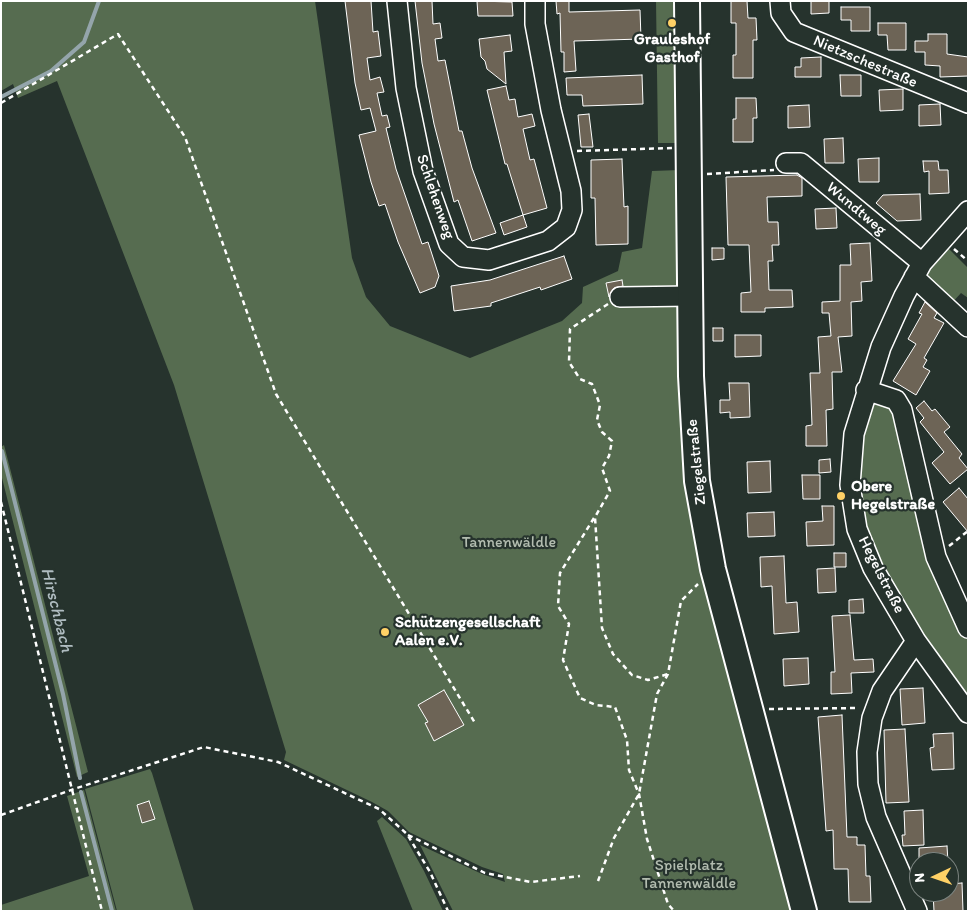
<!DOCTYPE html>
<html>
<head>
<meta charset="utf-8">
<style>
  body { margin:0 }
  #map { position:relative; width:969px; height:912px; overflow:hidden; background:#26332d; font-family:Itim,sans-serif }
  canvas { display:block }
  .frame { position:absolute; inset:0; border:2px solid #fff; pointer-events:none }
  .north { position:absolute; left:909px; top:852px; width:50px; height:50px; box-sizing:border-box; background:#26332d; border:1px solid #7d8581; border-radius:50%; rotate:267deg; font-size:14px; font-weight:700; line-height:20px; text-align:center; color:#fff }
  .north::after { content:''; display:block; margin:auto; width:18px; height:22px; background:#ffd166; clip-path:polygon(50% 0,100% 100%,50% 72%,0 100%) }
</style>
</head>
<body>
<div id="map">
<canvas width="969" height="912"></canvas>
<div class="frame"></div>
<div class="north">N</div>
</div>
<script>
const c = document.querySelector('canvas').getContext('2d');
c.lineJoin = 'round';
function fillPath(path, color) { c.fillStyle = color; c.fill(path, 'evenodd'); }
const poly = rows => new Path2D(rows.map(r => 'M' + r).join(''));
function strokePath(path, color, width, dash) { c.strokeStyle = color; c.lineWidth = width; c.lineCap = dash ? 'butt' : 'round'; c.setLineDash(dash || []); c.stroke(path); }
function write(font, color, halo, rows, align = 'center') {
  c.font = font + ' Itim,sans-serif'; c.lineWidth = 4.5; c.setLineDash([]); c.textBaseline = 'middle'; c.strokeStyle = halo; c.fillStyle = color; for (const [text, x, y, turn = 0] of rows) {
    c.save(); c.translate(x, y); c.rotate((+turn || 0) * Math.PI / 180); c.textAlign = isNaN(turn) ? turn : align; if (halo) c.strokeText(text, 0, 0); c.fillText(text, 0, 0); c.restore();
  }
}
fillPath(poly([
  [1,1,315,1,352,258,366,297,390,326,470,358,562,321,582,303,583,287,618,271,622,252,642,248,652,171,680,170,687,428,795,911,453,911,420,845,482,874,505,882,503,874,482,867,409,832,388,811,372,802,284,760,286,752,174,385,57,81,18,98,13,84,1,91],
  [656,1,681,1,683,143,658,143],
  [944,244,968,268,968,298,961,293,950,305,919,277],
  [866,390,896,400,924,508,968,628,968,713,873,568,850,485],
  [4,445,88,772,77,777,1,474,1,447],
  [150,769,152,773,194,911,117,911,85,789],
  [84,790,116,911,1,911,1,905,89,876,67,796],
  [382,817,406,839,424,871,443,911,413,911,377,821]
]), '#566c50');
strokePath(poly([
  [1,97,51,71,84,42,99,1],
  [2,451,63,694,80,778],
  [81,792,112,911]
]), '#94a5ab', 4);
const building = poly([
  [345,1,371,1,373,32,378,31,381,56,367,58,370,80,380,77,384,92,377,93,382,116,387,115,390,127,386,128,396,169,422,244,428,242,439,276,435,287,420,293,398,242,385,204,379,206,371,182,359,135,376,131,370,108,361,110,355,83,345,1],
  [415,1,432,1,433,24,440,23,442,38,435,39,438,61,445,60,459,131,462,131,472,168,496,233,472,241,458,200,454,202,434,124,422,63,415,1],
  [477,1,512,2,513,16,478,16,477,1],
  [556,1,569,1,569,12,640,10,641,39,574,41,576,71,564,72,564,52,561,52,560,13,557,14,556,1],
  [731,1,747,1,748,18,756,18,757,40,753,40,753,78,733,78,733,55,736,55,736,23,731,23,731,1],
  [811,1,829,1,829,13,811,14,811,1],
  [841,7,870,7,870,31,851,31,851,20,841,20,841,7],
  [878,23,906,23,906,50,888,50,887,35,878,35,878,23],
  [928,34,947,34,947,54,968,57,968,76,940,77,940,66,925,65,925,52,915,52,915,41,928,41,928,34],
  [510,35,512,51,504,52,506,84,487,69,485,61,481,57,479,39,510,35],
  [821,57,821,77,795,77,795,67,801,67,801,58,821,57],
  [642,75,643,104,583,106,582,95,567,95,566,78,642,75],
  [840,75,861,75,861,96,841,96,840,75],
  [506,86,509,100,515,99,518,117,532,114,535,126,523,129,530,160,534,159,547,208,523,215,507,164,505,164,487,90,506,86],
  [903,89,903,110,880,111,879,90,903,89],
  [736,98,756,98,757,118,753,118,753,142,733,142,733,119,736,119,736,98],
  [940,104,941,125,919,126,919,105,940,104],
  [809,105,810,127,788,128,788,106,809,105],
  [589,114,593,147,581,147,578,115,589,114],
  [843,138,844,163,825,163,824,139,843,138],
  [879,158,879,182,859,182,858,159,879,158],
  [622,159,624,207,628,206,628,244,596,245,595,198,591,198,591,160,622,159],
  [923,161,938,161,939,170,948,170,949,193,929,194,929,171,924,172,923,161],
  [797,175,802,178,802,196,767,197,768,222,778,222,779,245,772,245,773,261,768,261,769,290,792,290,793,307,765,308,765,312,741,312,741,293,751,292,749,245,728,245,726,177,797,175],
  [920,194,921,220,897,221,876,203,883,195,920,194],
  [836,208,837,228,816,229,815,209,836,208],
  [523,215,527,227,504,235,500,223,523,215],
  [870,243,872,281,861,282,862,301,851,302,852,336,838,337,842,372,832,372,833,409,826,410,827,446,806,446,806,426,812,425,810,373,820,373,818,337,831,336,829,313,822,313,822,302,840,301,840,265,851,265,850,244,870,243],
  [712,248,724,248,724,259,712,260,712,248],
  [564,256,572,279,541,290,540,287,491,303,491,306,454,311,451,286,490,280,564,256],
  [622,280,623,286,614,288,609,297,606,283,622,280],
  [925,302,937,313,934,318,944,323,924,358,927,360,923,367,930,371,916,395,893,381,916,344,908,339,922,314,919,313,925,302],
  [713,328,723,328,723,341,713,341,713,328],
  [735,335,761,335,761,356,735,357,735,335],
  [729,383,749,383,750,417,730,418,730,412,720,413,720,400,730,400,729,383],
  [924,401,932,411,935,409,950,427,944,432,962,454,959,458,968,469,950,484,932,463,944,452,920,422,924,418,916,408,924,401],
  [830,459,831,472,819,473,819,460,830,459],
  [770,461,771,492,748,493,747,462,770,461],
  [802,475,820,475,820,499,803,499,802,475],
  [959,488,968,499,968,532,943,502,959,488],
  [822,506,834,506,834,545,807,546,806,522,823,521,822,506],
  [774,512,775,536,748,537,747,513,774,512],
  [834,553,846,553,846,567,834,567,834,553],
  [784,556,786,603,797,602,799,632,774,634,772,586,761,587,760,557,784,556],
  [835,568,836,592,818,593,817,569,835,568],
  [863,599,864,613,849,613,849,600,863,599],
  [850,615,854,660,873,659,874,672,851,673,852,693,831,694,831,672,835,672,832,616,850,615],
  [808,658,809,684,784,686,783,659,808,658],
  [923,688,925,723,902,725,900,689,923,688],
  [444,690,464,725,434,741,425,723,428,722,418,705,444,690],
  [842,715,847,837,857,837,857,845,865,845,866,876,870,876,871,902,849,902,848,869,834,869,833,830,826,831,818,717,842,715],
  [905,729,909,802,886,803,884,730,905,729],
  [953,733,954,769,932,770,930,748,934,747,933,734,953,733],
  [149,801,155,819,142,823,137,805,149,801],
  [923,810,924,845,903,846,902,835,905,835,904,811,923,810],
  [947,846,948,862,919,862,919,848,947,846],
  [962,883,963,911,934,911,933,892,949,892,949,884,962,883]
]);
fillPath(building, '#6d6456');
strokePath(building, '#fff', 1);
const minor = poly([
  [397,1,406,88,423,171,449,244,463,257,489,260,548,241,566,227,572,210,571,191,551,110,535,24,535,1],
  [780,1,781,13,794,32,968,103],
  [786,163,801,163,922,263],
  [968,211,922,263,904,296,881,347,854,434,850,485,857,529,873,568,916,641,968,713],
  [914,277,968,327],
  [620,297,690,296],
  [866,390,896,400,902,410,936,557,968,628],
  [916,641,882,691,872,718,867,752,868,784,876,817,917,911]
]);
const major = poly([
  [687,1,691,376,697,481,713,569,804,911]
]);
strokePath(minor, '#fff', 22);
strokePath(major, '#fff', 28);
strokePath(poly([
  [1,103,118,34,185,137,276,394,475,723],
  [577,151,672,148],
  [707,174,774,170],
  [954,249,968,261],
  [608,304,570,329,569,362,580,379,592,384,600,405,597,420,602,432,612,441,609,456,602,468,610,491,595,517,602,628,613,654,632,675,648,680,668,674],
  [1,502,102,911],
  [594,518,560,573,558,606,569,624,563,660,580,698,596,705,615,707,627,740,629,770,639,794,647,839,668,904,674,911],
  [949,546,968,531],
  [769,709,859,708],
  [1,815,74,789,204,747,278,762,379,809,407,834,430,872,448,911],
  [408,835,485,873,531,882,580,876],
  [598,881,614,838,639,794,657,694,668,674,681,601,698,584]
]), '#fff', 2.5, [5, 4]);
strokePath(minor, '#26332d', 19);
strokePath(major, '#26332d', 24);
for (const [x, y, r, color] of [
  [672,23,5,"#ffd166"],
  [841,496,5,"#ffd166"],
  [385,632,5,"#ffd166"]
]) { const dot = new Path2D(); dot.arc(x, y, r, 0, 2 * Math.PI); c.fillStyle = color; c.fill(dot); strokePath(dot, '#26332d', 2); }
write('bold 16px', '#fff', '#26332d', [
  ["Grauleshof",672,40,"center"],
  ["Gasthof",672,58,"center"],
  ["Obere",851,487],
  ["Hegelstraße",851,505],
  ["Schützengesellschaft",395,623],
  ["Aalen e.V.",395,641]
], 'left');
write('16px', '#fff', '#26332d', [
  ["Nietzschestraße",865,62,23],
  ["Schlehenweg",435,197,71],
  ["Wundtweg",856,209,40],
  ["Ziegelstraße",697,462,-96],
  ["Hegelstraße",881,575,63]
]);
write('16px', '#b3bdb0', '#26332d', [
  ["Tannenwäldle",509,543],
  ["Spielplatz",689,866],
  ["Tannenwäldle",689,884]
]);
write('italic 18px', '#afbcc0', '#26332d', [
  ["Hirschbach",56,610,76]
]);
</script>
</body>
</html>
